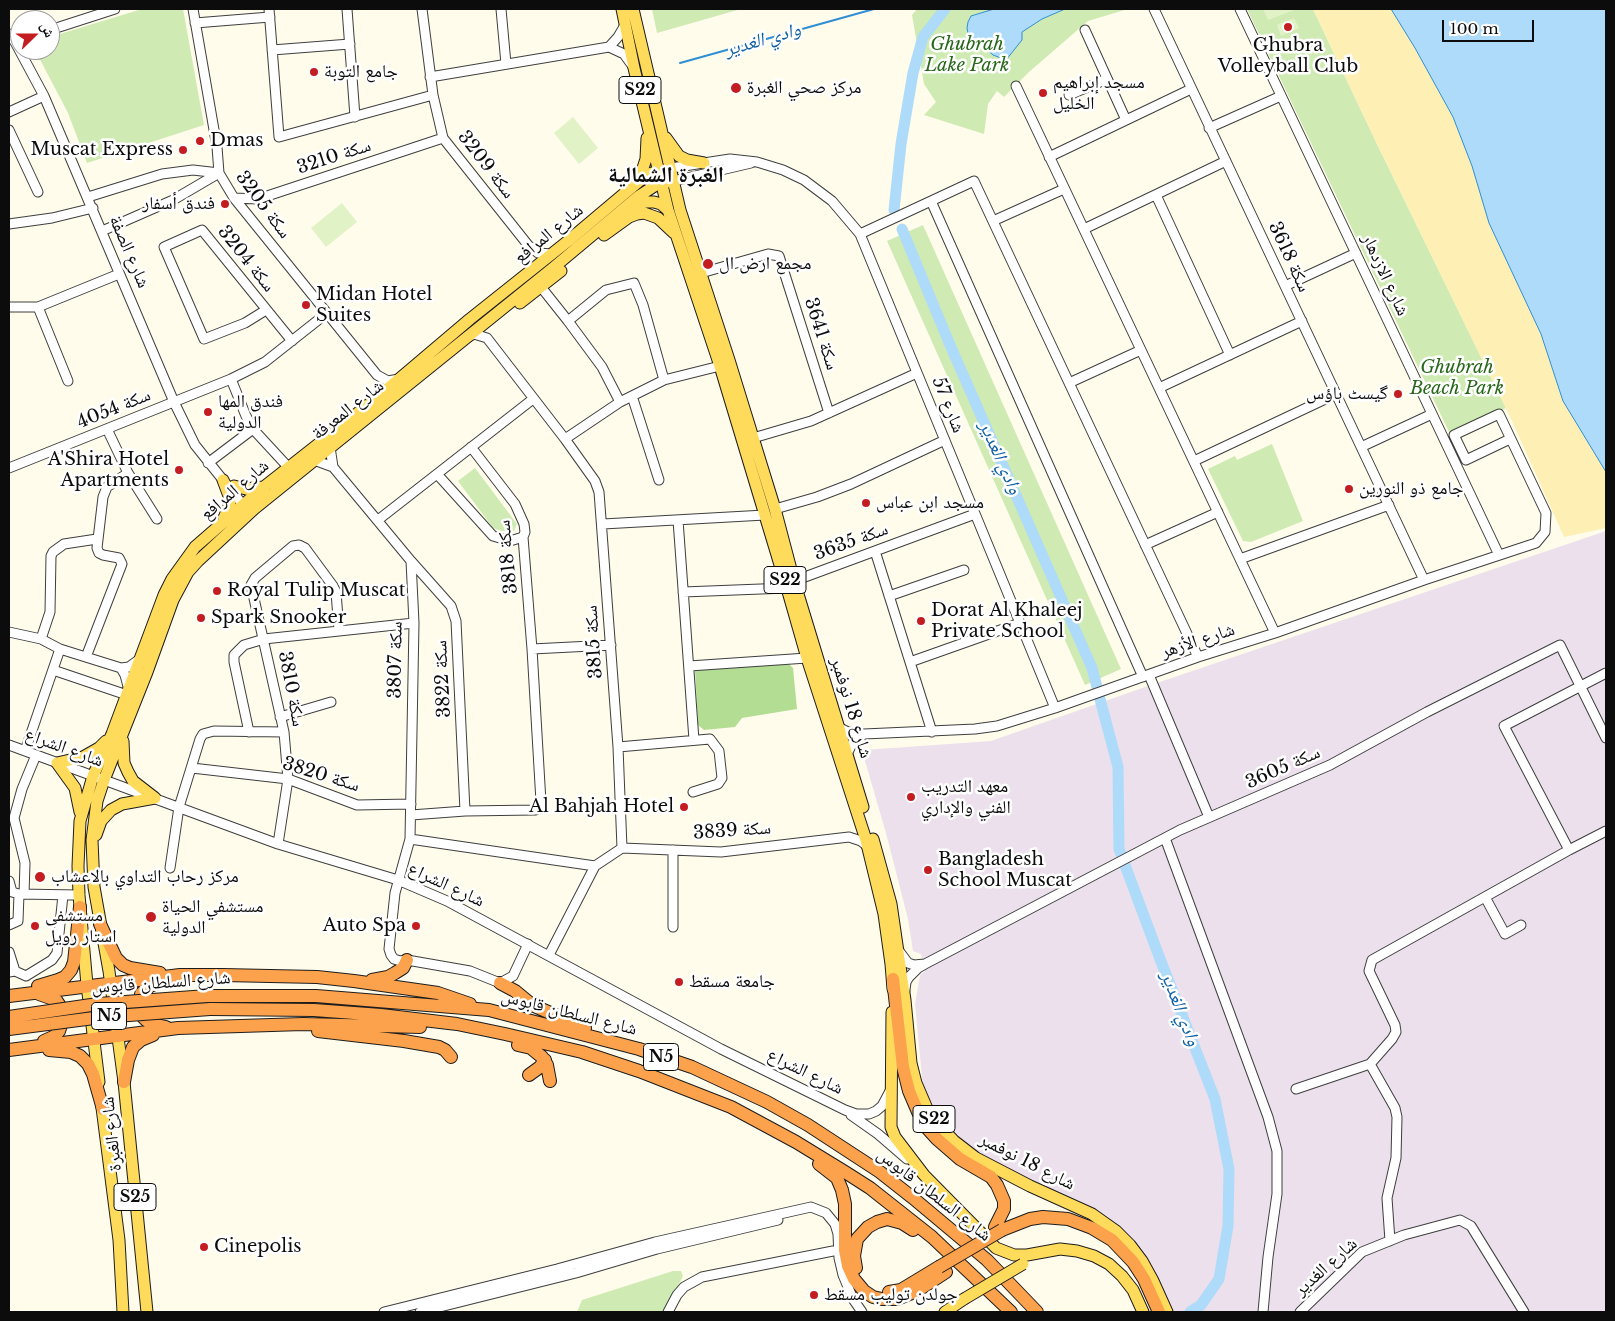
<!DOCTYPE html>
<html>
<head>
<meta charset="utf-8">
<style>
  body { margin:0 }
  #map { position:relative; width:1615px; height:1321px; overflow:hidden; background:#fffceb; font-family:"Libre Baskerville","Noto Naskh Arabic",serif }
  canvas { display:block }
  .frame { position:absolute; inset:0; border:10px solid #0c0c0c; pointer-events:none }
  .north { position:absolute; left:10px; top:10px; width:50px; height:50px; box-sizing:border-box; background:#fff; border:1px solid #9e9e9e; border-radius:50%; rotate:68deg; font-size:14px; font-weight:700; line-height:20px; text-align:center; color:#0c0c0c }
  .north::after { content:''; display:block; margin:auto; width:18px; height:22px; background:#c31d21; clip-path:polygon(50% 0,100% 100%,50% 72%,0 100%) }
  .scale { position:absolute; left:1442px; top:20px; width:92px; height:22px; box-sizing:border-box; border:2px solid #0c0c0c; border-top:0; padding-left:6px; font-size:15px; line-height:18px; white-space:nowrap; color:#0c0c0c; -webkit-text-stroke:4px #fff; paint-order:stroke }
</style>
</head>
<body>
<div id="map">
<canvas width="1615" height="1321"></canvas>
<div class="frame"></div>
<div class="north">ش</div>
<div class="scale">100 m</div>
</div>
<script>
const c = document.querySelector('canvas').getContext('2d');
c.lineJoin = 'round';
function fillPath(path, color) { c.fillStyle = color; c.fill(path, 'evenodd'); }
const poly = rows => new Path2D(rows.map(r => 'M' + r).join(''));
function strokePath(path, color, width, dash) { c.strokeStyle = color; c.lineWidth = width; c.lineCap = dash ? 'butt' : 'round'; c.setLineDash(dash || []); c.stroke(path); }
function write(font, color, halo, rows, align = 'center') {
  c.font = font + ' "Libre Baskerville","Noto Naskh Arabic",serif'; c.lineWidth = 5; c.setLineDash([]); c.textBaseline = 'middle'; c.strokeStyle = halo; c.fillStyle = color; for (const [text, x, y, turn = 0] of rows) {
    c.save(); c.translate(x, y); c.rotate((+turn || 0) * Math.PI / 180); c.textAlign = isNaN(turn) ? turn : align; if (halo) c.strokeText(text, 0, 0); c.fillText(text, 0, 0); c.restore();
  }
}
fillPath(poly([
  [1606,531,1606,1312,1171,1312,1145,1255,1126,1233,1108,1217,1075,1199,1000,1168,974,1155,935,1113,923,1087,915,1004,920,975,925,971,921,954,913,951,908,919,886,833,863,754,864,750,991,741,1148,686]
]), '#ebe0ec');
fillPath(poly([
  [142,9,183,9,204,125,87,163,68,113,35,50,50,50,50,37],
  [652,9,741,9,657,33],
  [917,9,1128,9,1088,21,1029,72,1004,97,997,91,988,104,984,134,924,115,936,102,924,84,912,15],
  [1247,9,1313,9,1377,144,1506,408,1450,434],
  [923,225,1121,669,1085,685,887,241],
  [1272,444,1303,521,1251,542,1243,541,1208,469,1235,456,1237,460],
  [475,468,517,524,514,531,501,531,493,528,458,481],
  [673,1271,681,1271,683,1276,665,1312,577,1312,582,1300]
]), '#cfebb3');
fillPath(poly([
  [788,663,793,668,797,709,742,718,735,727,704,730,698,725,695,670,701,668]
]), '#b2dd92');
fillPath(poly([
  [1313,9,1391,9,1415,48,1453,117,1541,334,1563,401,1606,472,1606,528,1564,537,1512,421,1377,144]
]), '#feefb5');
fillPath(poly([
  [1263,9,1297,9,1268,20],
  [1294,18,1299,28,1281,36,1277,25],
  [573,117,598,148,579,164,554,133],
  [342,203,357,222,326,247,311,228]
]), '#e1f2c6');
const water = poly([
  [994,9,1065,9,1042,19,1022,32,1022,40,1006,60,993,55,968,33,967,28,968,22,971,16,994,9],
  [1391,9,1606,9,1606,472,1563,401,1541,334,1489,223,1472,166,1453,117,1415,48,1391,9]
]);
fillPath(water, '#addbf9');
strokePath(water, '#308fd4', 1);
strokePath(poly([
  [680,63,874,9]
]), '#308fd4', 2);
strokePath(poly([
  [894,210,901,144,913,73,923,37,945,9],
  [902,229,950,345,1092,668,1097,687],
  [1100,699,1118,767,1119,849,1160,959,1215,1099,1229,1169,1228,1226,1219,1279,1201,1305,1190,1312]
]), '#addbf9', 11);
const minor = poly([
  [193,9,217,147,219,173,234,198,377,375,388,381,399,379],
  [269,9,279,137,433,95],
  [347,9,355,117],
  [422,9,433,95,443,138,528,245,538,253,552,254],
  [501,9,506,64],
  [1154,9,1424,580],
  [1240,9,1499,555],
  [195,23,270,17],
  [50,30,115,9],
  [1085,30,1126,120],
  [9,34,15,42,44,96,174,402,195,445,247,510],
  [609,47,618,37,625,25],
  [272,50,350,44],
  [430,77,609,47,624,54,632,65],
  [1016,86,1275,633],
  [1069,95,1107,79],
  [9,112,44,96],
  [1209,128,1281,96],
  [9,130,38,192],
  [1049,157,1191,89],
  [671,168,730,159,757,162,783,170,804,180,832,201,860,234,1055,708],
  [674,181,751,163],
  [1156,195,1230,355],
  [88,197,162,174,193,170,219,173],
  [234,198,258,199,443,138],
  [931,201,1143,677],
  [993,221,1064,189],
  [9,224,52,218,93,208],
  [1084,229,1226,161],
  [102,231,173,200,219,173],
  [860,234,974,181,1198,657],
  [701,273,768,254,779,256,829,413],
  [1285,286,1356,253],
  [541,287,568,321,602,367,620,402],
  [9,307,38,307,119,274],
  [38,307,68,381],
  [266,310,245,323,204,339,164,247,202,230,292,341],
  [568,321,606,290,634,283,643,305,664,380],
  [470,336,474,334,487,338,565,439,595,481,599,492,618,747,622,848,595,866,549,955],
  [231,379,246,416,253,429,289,468],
  [1069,383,1141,350],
  [1159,388,1302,321],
  [632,396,659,480],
  [107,429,128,473,157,519],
  [753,438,811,421,917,373],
  [565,439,620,402,664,380,720,366],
  [330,447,333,467,411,561,414,623,410,839,395,893,389,949,391,955,394,959,400,961,407,960,470,971,500,983,513,976,528,944],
  [1361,447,1432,414],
  [314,460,333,467],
  [1194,461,1336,394],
  [208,463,253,429],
  [9,468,231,379,265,362,327,313],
  [437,474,493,536,510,541,523,537],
  [775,509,817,497,851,484,945,440],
  [378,520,533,399],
  [678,520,694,740],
  [603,524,765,515],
  [1145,545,1218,512],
  [875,551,932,732],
  [1240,559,1389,505],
  [411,561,451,606,456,621,465,811],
  [794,581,975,514],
  [683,592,787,588],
  [889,596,964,570],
  [9,632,41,639,60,649,121,668,129,667,140,659],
  [41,639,50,612,51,556,53,552,64,544,97,539],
  [532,649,611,645],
  [86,657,122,564,119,558,103,555,99,553,97,548,103,497,107,487,128,473],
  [910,662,1020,623],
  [689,666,807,658],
  [121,668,125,675,129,690],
  [53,670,127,695],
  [1149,675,1209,817],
  [280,717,331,702],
  [838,727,848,732,864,734,975,729,997,726,1055,708,1198,657,1275,633,1424,580,1536,543,1545,532,1546,513,1499,414,1454,435,1466,460,1510,439],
  [249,732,234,662,234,655,244,645,264,639,414,623],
  [9,745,278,844,398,880,447,901,721,1049,845,1110,856,1114,869,1114,876,1111,882,1106,891,1089],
  [618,747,710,739,719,751,722,778,718,784,693,792],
  [25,751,60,649],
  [847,754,853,742,864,734],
  [192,768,288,779,357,805,411,804],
  [411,815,465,811,535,810,539,808,541,802,532,649,523,537,525,532,524,524,515,504,471,447],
  [1165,838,1268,1117,1277,1151,1277,1194,1268,1257,1263,1312],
  [410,839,595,866],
  [278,844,288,779,284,732,251,585,255,578,293,546,299,545,305,548,333,586,336,592,339,631],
  [622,848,721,852,849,837,861,841,867,846],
  [673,850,673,927],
  [1569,850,1504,726,1606,673],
  [170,868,179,807,200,739,203,734,214,731,284,732],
  [9,881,12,892,19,894,79,895],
  [24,894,25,863,14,818,22,789,36,755],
  [1485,897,1505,934,1521,925],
  [9,925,18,921,19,894],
  [899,951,908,963,914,965,925,964],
  [9,952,15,971],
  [9,972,15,971,26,976,52,960,57,953,63,895],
  [905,990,906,982,909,977,918,968,925,964,1180,830,1330,765,1427,712,1560,645,1606,738],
  [1370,1064,1395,1108,1397,1117,1396,1158,1387,1198,1390,1241],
  [1296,1089,1370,1064,1392,1039,1396,1032,1395,1025,1369,971,1372,960,1569,850,1606,831],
  [851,1115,878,1134,907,1159],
  [384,1312,557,1269,655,1242,811,1207,826,1213,835,1224,838,1234,839,1258,843,1275,853,1299,862,1312],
  [420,1312,576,1273,657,1249,778,1220],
  [668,1312,677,1295,684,1287,702,1277,833,1251],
  [1300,1312,1362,1252,1404,1235,1460,1220,1471,1226,1524,1312]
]);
const major = poly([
  [622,9,634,68,668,210,720,366,787,588,807,658,866,840,884,914,891,964,893,989],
  [633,9,680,210,729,360,775,509,794,581,863,807],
  [666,138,679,156,687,160,704,163],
  [635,181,642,171,646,159,647,138],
  [630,208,645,202,654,202,661,204,668,210],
  [604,235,629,217,637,214,644,213,658,218,674,233],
  [520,303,561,271],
  [223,480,229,496,230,504,224,518],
  [234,486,246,489,263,487],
  [123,741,124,763,128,772,133,781,155,798],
  [80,812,75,788,57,763,83,757,99,748,106,741],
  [96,835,101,821,111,810,122,804,155,798],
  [873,839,891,904,905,1000,911,1063,916,1083,928,1111,935,1121,954,1141,976,1158,1030,1186,1092,1214,1116,1231,1130,1245,1142,1261,1153,1281,1167,1312],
  [892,1012,891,1127,895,1137,924,1175,996,1248,1014,1255,1027,1255,1060,1249,1077,1251,1094,1256,1109,1264,1122,1276,1133,1290,1143,1312],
  [99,1082,87,985,79,895,78,866,80,821,93,776,112,734,164,595,172,579,195,547,265,486,378,397,470,319,568,241,644,177,652,173,664,170],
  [101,1100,119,1240,123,1312],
  [147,1312,124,1082,109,971,94,887,92,840,97,801,104,780,147,672,173,600,188,572,198,561,254,509,553,268,639,196,656,185,667,182],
  [945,1312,964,1299]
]);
const highway = poly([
  [100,924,116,958,123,965,130,968,160,973],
  [893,979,903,1067,909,1091,918,1112,927,1128,937,1139,960,1159,991,1177,997,1185,1004,1201,1004,1209,995,1227],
  [372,980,388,977,395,973,403,968,407,960],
  [163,981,150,986,145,990,141,994,140,1006,143,1017,146,1020,152,1024,166,1027],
  [500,983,515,991,532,1005,585,1028],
  [38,986,58,980,65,977,71,970,74,962,80,907],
  [39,994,56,1000,60,1006,63,1019,59,1031,55,1036,44,1041],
  [9,996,180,975,223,975,317,977,354,981,438,993,470,1004],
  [207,996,316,996,489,1010,639,1049,692,1067,767,1102,808,1125,880,1172,913,1198,987,1260,1037,1312],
  [210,1009,314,1010,381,1015,457,1024,505,1034,582,1052,639,1071,731,1107,796,1142,845,1172,870,1188,932,1237,1011,1312],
  [318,1031,404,1041,439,1047,445,1050,451,1057],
  [518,1045,531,1048,542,1057,547,1065,550,1081],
  [9,1050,178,1028,303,1024,420,1027],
  [49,1050,71,1052,80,1056,88,1064,93,1074,103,1109],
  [529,1075,540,1067,545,1060],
  [124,1082,128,1060,133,1047,141,1040,153,1035],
  [819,1164,837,1178,842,1190,845,1204,845,1250,848,1266,854,1279,864,1291,873,1297,882,1299,897,1299,917,1291,946,1272],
  [1002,1230,1030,1219,1043,1217,1068,1219,1092,1228,1112,1240,1133,1262,1144,1279,1159,1312],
  [856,1268,854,1256,857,1239,868,1227,877,1222,887,1219,902,1223,913,1230],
  [889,1292,901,1290,939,1267]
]);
strokePath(minor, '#3f3f3f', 11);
strokePath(major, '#1d1d1d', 13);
strokePath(highway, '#1d1d1d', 14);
strokePath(minor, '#fff', 9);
strokePath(major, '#ffdb5b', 11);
strokePath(highway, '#fca14c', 12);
const majorBridge = poly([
  [964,1299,1023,1264]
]);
const highwayBridge = poly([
  [9,1017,98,1004,207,996],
  [9,1029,102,1017,210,1009],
  [939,1267,1002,1230]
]);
strokePath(majorBridge, '#1d1d1d', 13, []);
strokePath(highwayBridge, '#1d1d1d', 14, []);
strokePath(majorBridge, '#ffdb5b', 11);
strokePath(highwayBridge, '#fca14c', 12);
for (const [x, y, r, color] of [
  [1288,27,5,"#c31d21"],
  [314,72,5,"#c31d21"],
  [736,88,6,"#c31d21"],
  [1043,93,5,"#c31d21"],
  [200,141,5,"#c31d21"],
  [183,150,5,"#c31d21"],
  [225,204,5,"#c31d21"],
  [708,264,6,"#c31d21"],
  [306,305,5,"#c31d21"],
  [1398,394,5,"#c31d21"],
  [208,412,5,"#c31d21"],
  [179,470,5,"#c31d21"],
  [1349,489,5,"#c31d21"],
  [866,503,5,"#c31d21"],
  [217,591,5,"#c31d21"],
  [201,618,5,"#c31d21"],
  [921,621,5,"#c31d21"],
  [911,797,5,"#c31d21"],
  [684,807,5,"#c31d21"],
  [928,870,5,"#c31d21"],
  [40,877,6,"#c31d21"],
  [151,917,6,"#c31d21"],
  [35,926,5,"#c31d21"],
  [416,926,5,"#c31d21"],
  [679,982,5,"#c31d21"],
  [204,1247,5,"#c31d21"],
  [814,1295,5,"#c31d21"]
]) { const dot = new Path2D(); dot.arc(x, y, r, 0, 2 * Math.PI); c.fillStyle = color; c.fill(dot); strokePath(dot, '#fff', 2); }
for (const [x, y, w] of [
  [640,90,42],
  [785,580,42],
  [109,1016,35],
  [661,1057,35],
  [934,1119,42],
  [135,1197,42]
]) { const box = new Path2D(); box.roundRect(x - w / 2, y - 13.5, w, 27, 4); c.fillStyle = '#fff'; c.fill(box); strokePath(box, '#0c0c0c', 1); }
write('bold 16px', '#0c0c0c', null, [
  ["S22",640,90],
  ["S22",785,580],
  ["N5",109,1016],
  ["N5",661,1057],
  ["S22",934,1119],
  ["S25",135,1197]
]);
write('italic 18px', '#28671a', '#fff', [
  ["Ghubrah",967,45],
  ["Lake Park",967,66],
  ["Ghubrah",1457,368],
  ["Beach Park",1457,389]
]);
write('18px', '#0c0c0c', '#fff', [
  ["Ghubra",1288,46,"center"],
  ["Volleyball Club",1288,67,"center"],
  ["جامع التوبة",324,72],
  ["مسجد إبراهيم",1053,83],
  ["الخليل",1053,104],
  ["مركز صحي الغبرة",747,88],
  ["Dmas",210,141],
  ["Muscat Express",173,150,"right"],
  ["فندق أسفار",215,204,"right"],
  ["مجمع ارض ال",719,264],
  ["Midan Hotel",316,295],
  ["Suites",316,316],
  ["گیسٹ ہاؤس",1388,394,"right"],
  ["فندق المها",218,402],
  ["الدولية",218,423],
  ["A'Shira Hotel",169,460,"right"],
  ["Apartments",169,481,"right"],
  ["جامع ذو النورين",1359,489],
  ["مسجد ابن عباس",876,503],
  ["Royal Tulip Muscat",227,591],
  ["Dorat Al Khaleej",931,611],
  ["Private School",931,632],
  ["Spark Snooker",211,618],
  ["معهد التدريب",921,787],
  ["الفني والإداري",921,808],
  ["Al Bahjah Hotel",674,807,"right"],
  ["Bangladesh",938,860],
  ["School Muscat",938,881],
  ["مركز رحاب التداوي بالاعشاب",51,877],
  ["مستشفي الحياة",162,907],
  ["الدولية",162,928],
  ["مستشفى",45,916],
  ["استار رويل",45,937],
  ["Auto Spa",406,926,"right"],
  ["جامعة مسقط",689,982],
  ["Cinepolis",214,1247],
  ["جولدن توليب مسقط",824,1295]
], 'left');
write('18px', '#0c0c0c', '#fff', [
  ["سكة 3210",334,157,-18],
  ["سكة 3209",486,165,52],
  ["سكة 3205",263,205,53],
  ["شارع المرافع",549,234,-39],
  ["شارع الصفة",129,252,67],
  ["سكة 3618",1289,257,65],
  ["سكة 3204",246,259,51],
  ["شارع الازدهار",1385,275,65],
  ["سكة 3641",821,334,72],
  ["شارع 57",948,405,68],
  ["سكة 4054",114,409,-22],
  ["شارع المعرفة",348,410,-38],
  ["شارع المرافع",235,490,-40],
  ["سكة 3635",851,542,-20],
  ["سكة 3818",508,557,-96],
  ["شارع الأزهر",1198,641,-18],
  ["سكة 3815",594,642,-94],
  ["سكة 3807",396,660,-89],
  ["سكة 3822",443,679,-93],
  ["سكة 3810",291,689,79],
  ["شارع 18 نوفمبر",851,708,73],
  ["شارع الشراع",64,748,20],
  ["سكة 3605",1283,768,-24],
  ["سكة 3820",321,775,17],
  ["سكة 3839",732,831,-4],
  ["شارع الشراع",446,885,25],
  ["شارع السلطان قابوس",161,983,-4],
  ["شارع السلطان قابوس",569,1013,14],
  ["شارع الشراع",805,1072,26],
  ["شارع الغبرة",112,1134,-96],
  ["شارع 18 نوفمبر",1027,1162,27],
  ["شارع السلطان قابوس",934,1195,38],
  ["شارع الغدير",1326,1267,-42]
]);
write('italic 19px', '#0f60a4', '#fff', [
  ["وادي الغدير",763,40,-16],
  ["وادي الغدير",1000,458,66],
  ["وادي الغدير",1180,1009,69]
]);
write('bold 22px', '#0c0c0c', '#fff', [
  ["الغبرة الشمالية",666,176]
]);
</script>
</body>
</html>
